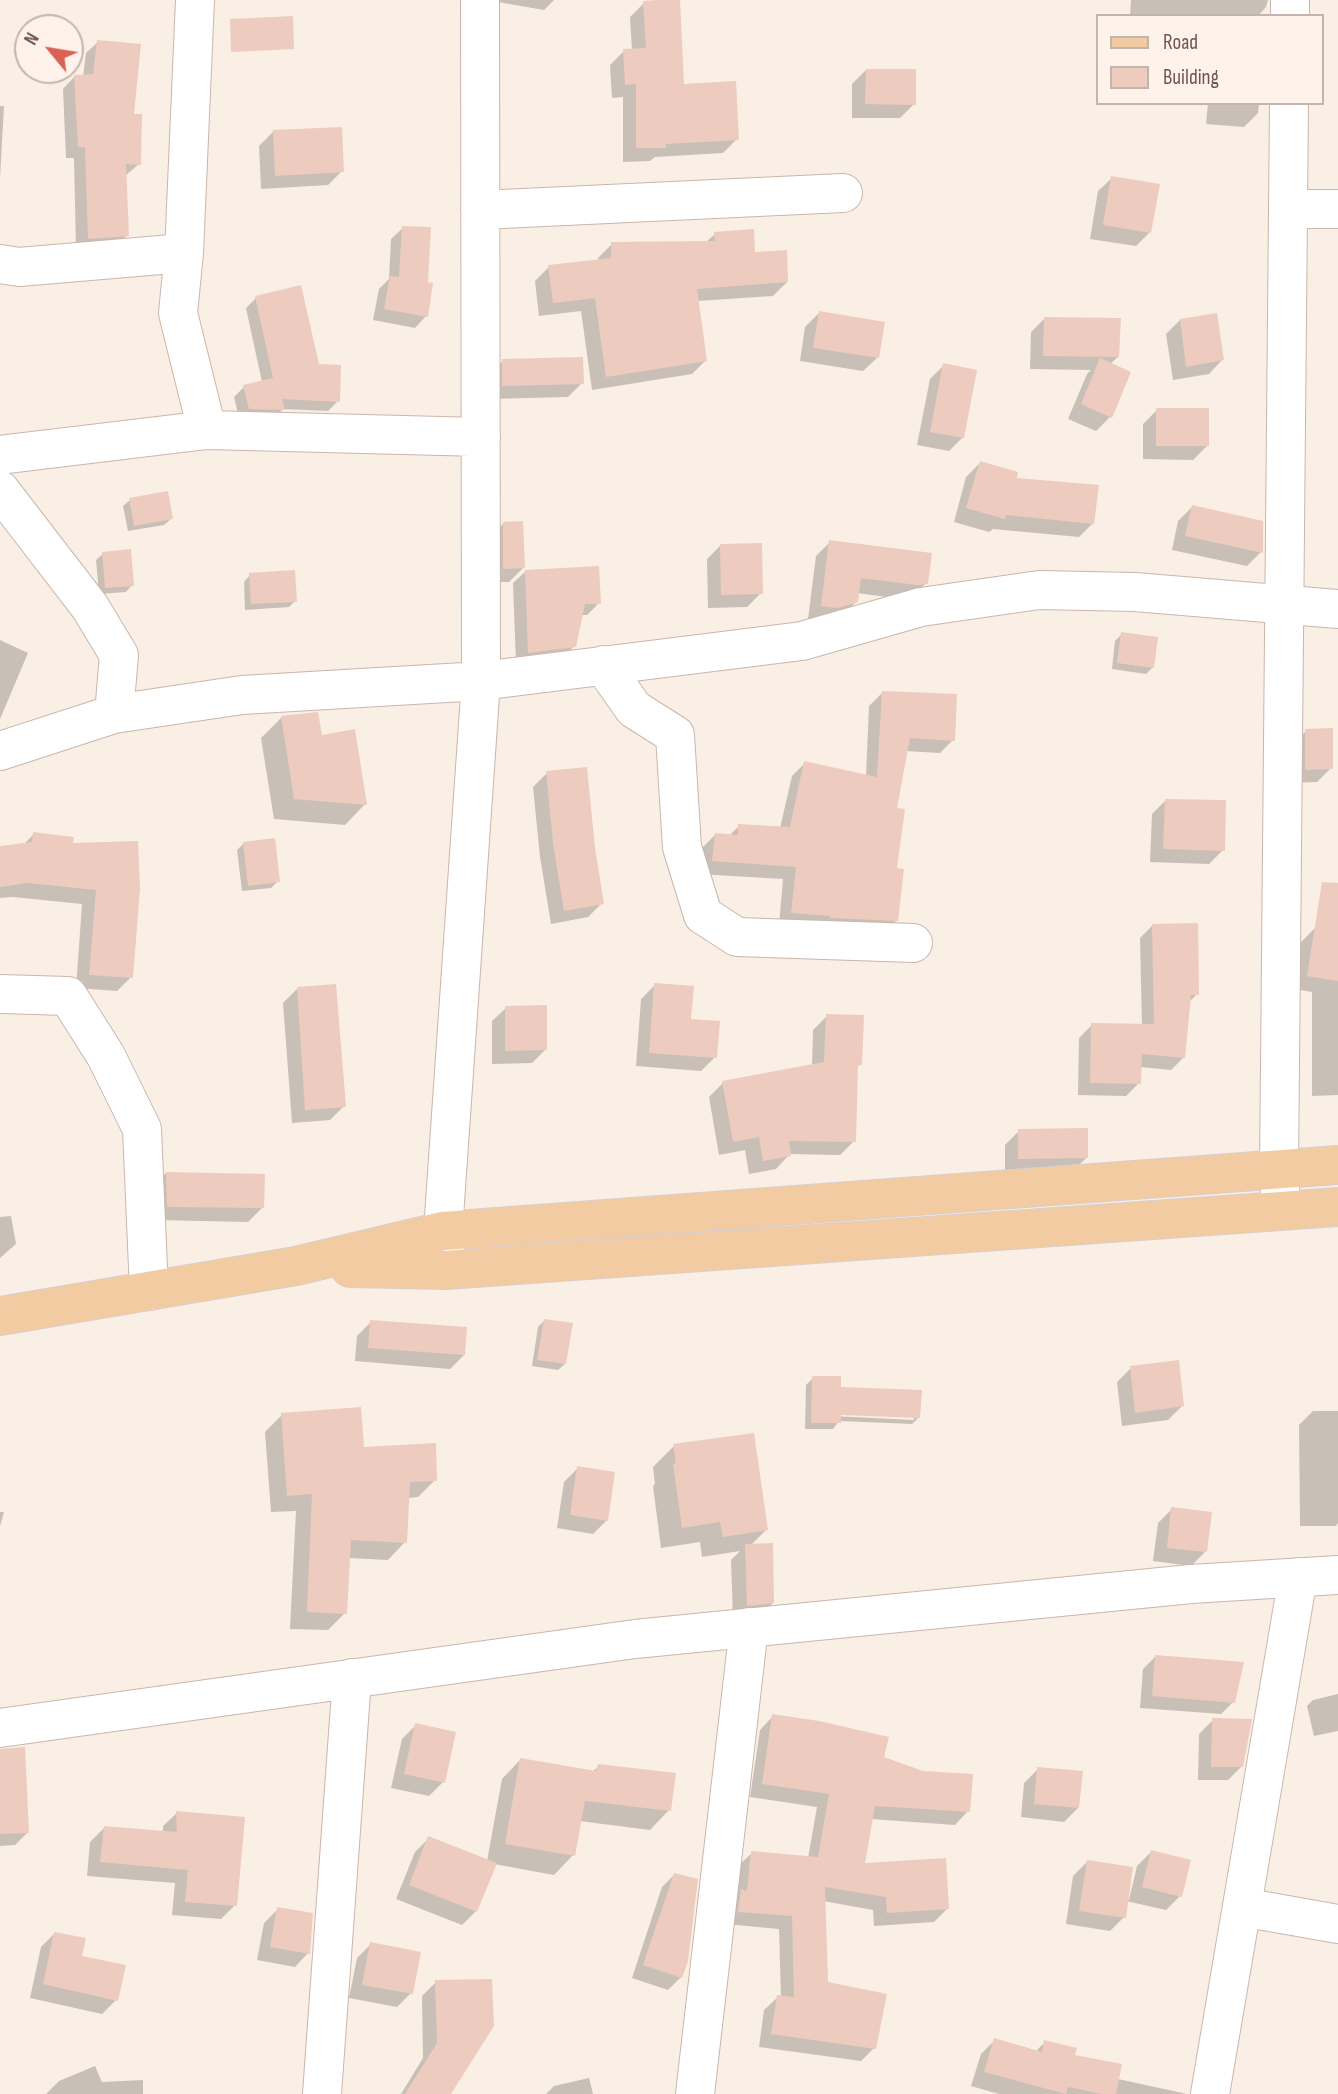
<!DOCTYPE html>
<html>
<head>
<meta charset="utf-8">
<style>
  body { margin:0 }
  #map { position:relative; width:1338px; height:2094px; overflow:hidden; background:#faefe4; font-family:"Sofia Sans Condensed",sans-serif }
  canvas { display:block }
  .legend { position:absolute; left:1096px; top:14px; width:228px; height:91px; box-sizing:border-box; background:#fdf3ea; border:2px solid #c5b4ab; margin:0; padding:9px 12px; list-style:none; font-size:21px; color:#70554c }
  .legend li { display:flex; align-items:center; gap:14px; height:35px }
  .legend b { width:35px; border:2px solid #c5b4ab }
  .north { position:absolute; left:14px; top:14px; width:70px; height:70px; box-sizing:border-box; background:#fdf3ea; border:2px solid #c5b4ab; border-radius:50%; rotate:300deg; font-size:19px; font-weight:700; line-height:28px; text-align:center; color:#70554c }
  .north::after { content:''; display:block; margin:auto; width:24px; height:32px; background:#da6153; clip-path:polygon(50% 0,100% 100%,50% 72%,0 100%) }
</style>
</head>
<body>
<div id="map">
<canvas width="1338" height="2094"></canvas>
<ul class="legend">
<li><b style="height:9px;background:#f3cba2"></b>Road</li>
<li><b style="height:19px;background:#edcbbe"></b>Building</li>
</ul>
<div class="north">N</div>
</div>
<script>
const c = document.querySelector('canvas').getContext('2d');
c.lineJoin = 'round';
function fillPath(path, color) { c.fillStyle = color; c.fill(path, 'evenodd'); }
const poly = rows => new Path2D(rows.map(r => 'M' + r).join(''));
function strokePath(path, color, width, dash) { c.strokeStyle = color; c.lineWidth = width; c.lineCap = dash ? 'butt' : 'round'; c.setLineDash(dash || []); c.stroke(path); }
fillPath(poly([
  [486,0,554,0,544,10],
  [1131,0,1268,0,1266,7,1258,16,1130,16],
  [644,3,683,85,737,139,723,153,655,157,650,161,623,162,623,97,612,98,610,65,624,51,632,51,630,17],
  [98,42,132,116,139,164,125,176,127,235,115,247,76,250,74,158,66,158,63,89,74,77,83,77,86,53],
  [866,70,914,104,900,118,852,118,852,84],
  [1208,103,1259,103,1258,113,1244,127,1206,124],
  [0,106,4,106,0,178],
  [273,132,342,171,328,185,261,189,259,146],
  [1112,178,1149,233,1136,246,1090,239,1098,191],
  [403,228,426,316,415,328,373,320,379,289,389,279,391,239],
  [715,234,754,253,787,282,773,296,697,301,706,360,692,374,592,390,581,311,539,316,535,281,549,267,598,261,598,258,612,244,705,243],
  [256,298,318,366,338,401,328,411,283,409,273,419,239,418,234,397,244,387,262,382,246,308],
  [819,313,877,358,863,371,800,361,805,327],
  [1045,318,1118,357,1110,364,1110,417,1096,431,1068,419,1087,374,1091,370,1030,369,1031,332],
  [1180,320,1222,360,1209,374,1173,380,1166,334],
  [503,361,582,383,568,397,489,399,489,375],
  [944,365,963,437,949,451,917,445,930,379],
  [1157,410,1207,446,1193,460,1143,459,1143,424],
  [980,463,1014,479,1093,523,1079,537,993,529,989,532,954,522,966,477],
  [130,500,171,519,164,525,128,531,123,506],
  [1192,507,1261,552,1247,566,1172,550,1178,521],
  [503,524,523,568,509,582,489,582,489,538],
  [830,542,926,583,912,597,902,599,857,593,856,602,842,616,823,621,808,619,816,556],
  [721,545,761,593,747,607,708,608,707,559],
  [103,554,132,585,126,592,99,594,96,560],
  [526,571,599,603,587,615,581,615,574,646,562,659,516,664,513,583],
  [250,575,295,601,289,607,245,610,244,582],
  [1122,634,1153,667,1146,674,1112,669,1115,641],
  [0,640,28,653,0,719],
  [882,693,953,740,940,753,906,751,895,809,897,920,884,933,779,925,783,879,699,874,702,848,715,835,729,836,739,826,780,828,792,776,805,763,866,776,869,706],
  [282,717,320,737,365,804,345,825,274,819,261,738],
  [1306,731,1331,768,1317,782,1291,783,1292,745],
  [547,773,593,848,602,903,588,917,551,924,540,857,533,787],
  [1166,800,1223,850,1209,864,1150,862,1152,814],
  [34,834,71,845,137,843,131,977,117,991,76,988,82,904,13,897,0,898,0,848,23,845],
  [244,843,278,881,271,888,242,891,237,850],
  [1153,925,1197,994,1188,1003,1184,1057,1171,1070,1140,1067,1139,1083,1126,1096,1078,1095,1079,1038,1092,1025,1142,1026,1140,938],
  [1315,928,1338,931,1338,1095,1312,1096,1312,992,1294,989,1301,942],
  [655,985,689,1021,715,1057,701,1071,636,1066,641,999],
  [297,989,344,1106,330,1120,292,1123,283,1003],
  [506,1008,546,1049,532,1063,492,1064,492,1021],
  [827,1016,860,1064,856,1069,854,1141,840,1155,790,1154,776,1169,749,1174,745,1150,719,1155,709,1097,723,1083,812,1067,813,1030],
  [1019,1131,1086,1158,1072,1172,1005,1172,1005,1145],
  [166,1173,262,1208,248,1222,154,1220,153,1187],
  [11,1216,16,1244,0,1258,0,1217],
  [544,1321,565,1364,558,1370,532,1366,538,1327],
  [371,1322,464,1355,450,1369,355,1361,357,1336],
  [1131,1368,1182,1406,1168,1420,1122,1426,1117,1382],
  [813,1378,918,1418,912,1424,839,1421,833,1429,805,1429,806,1385],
  [833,1412,914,1416,914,1420,832,1416],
  [1313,1411,1338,1411,1338,1523,1336,1526,1300,1526,1299,1425],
  [282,1415,435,1480,418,1497,408,1498,405,1542,388,1560,348,1558,345,1613,328,1630,290,1629,296,1511,271,1512,265,1432],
  [674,1446,766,1530,750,1546,773,1603,759,1617,733,1619,731,1560,740,1551,702,1557,700,1542,661,1548,653,1486,655,1484,653,1467],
  [578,1468,607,1520,593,1534,557,1528,564,1482],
  [1172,1509,1205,1552,1191,1566,1153,1561,1158,1523],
  [0,1512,4,1512,0,1526],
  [1156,1656,1233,1702,1221,1714,1140,1708,1143,1669],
  [1338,1694,1338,1731,1314,1736,1307,1706,1313,1700],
  [773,1716,882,1759,968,1811,955,1825,871,1819,862,1865,947,1909,934,1922,874,1926,873,1910,823,1901,826,1983,874,2048,861,2061,759,2047,764,2010,778,1997,781,1997,779,1929,726,1924,738,1866,752,1853,808,1858,817,1807,750,1797,760,1730],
  [1213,1720,1242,1766,1228,1780,1198,1780,1199,1734],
  [416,1725,443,1782,429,1796,391,1788,402,1739],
  [0,1759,28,1832,15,1845,0,1846],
  [521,1759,592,1772,599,1766,669,1810,650,1830,579,1821,573,1855,554,1875,494,1864,476,1911,462,1925,396,1899,415,1852,429,1838,487,1861,502,1779],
  [1038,1769,1078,1808,1064,1822,1021,1817,1024,1783],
  [177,1813,235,1905,221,1919,172,1915,175,1883,87,1876,90,1842,104,1828,163,1833,163,1826],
  [1151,1852,1180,1896,1166,1910,1126,1901,1124,1917,1110,1931,1066,1924,1073,1876,1087,1862,1129,1900,1137,1866],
  [674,1875,681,1977,668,1990,632,1978,662,1887],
  [278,1909,308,1953,295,1967,257,1960,264,1923],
  [55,1933,116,2000,102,2014,30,1998,41,1947],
  [371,1944,411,1993,397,2007,349,1998,357,1958],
  [436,1982,449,2094,401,2094,423,2058,422,1996],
  [995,2040,1035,2052,1045,2042,1118,2079,1187,2094,999,2094,971,2086,981,2054],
  [95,2066,102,2082,143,2080,143,2094,46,2094,59,2081],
  [589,2078,593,2094,546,2094,554,2086]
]), '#0003');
fillPath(poly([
  [658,0,680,0,684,84,736,81,739,140,666,144,666,148,636,148,636,84,625,85,623,49,646,48,643,1],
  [293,16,294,49,231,52,230,19],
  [97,40,141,44,134,114,142,114,141,165,126,164,129,236,88,239,85,147,78,147,74,75,93,74],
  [866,69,916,69,916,105,865,104],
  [342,127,344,172,275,176,273,130],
  [1111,176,1160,184,1151,233,1103,225],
  [402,226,431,227,428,282,433,283,428,317,384,309,390,276,399,277],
  [754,229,755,252,787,250,788,282,697,289,707,361,606,377,595,298,553,303,548,265,611,258,611,242,715,241,714,232],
  [301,285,319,364,341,365,340,402,282,399,285,410,249,409,243,385,273,378,255,296],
  [819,311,885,322,879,358,813,348],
  [1217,313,1224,360,1186,367,1180,319],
  [1044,317,1121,318,1119,357,1043,356],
  [583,357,584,384,502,386,502,359],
  [1100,358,1131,372,1112,418,1081,404],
  [943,363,977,370,964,438,930,432],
  [1156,408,1209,408,1209,446,1156,446],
  [980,461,1018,472,1017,478,1099,485,1094,524,1006,515,1005,519,966,508],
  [168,491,173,519,134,526,129,498],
  [1192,505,1263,521,1263,553,1185,536],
  [523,521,525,568,503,569,503,522],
  [829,540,932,553,928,584,917,585,861,578,858,602,838,608,821,606],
  [762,543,763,594,721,595,720,544],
  [131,549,134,586,105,588,102,552],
  [599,566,601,604,585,604,576,647,528,653,525,570],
  [295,570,297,602,251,604,249,573],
  [1121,632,1158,637,1154,668,1117,663],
  [882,691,957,694,955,741,910,738,897,808,905,809,897,868,904,869,898,921,830,918,830,916,791,913,796,867,712,861,715,833,738,835,738,824,790,827,804,761,877,777],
  [318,712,322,735,355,729,367,805,294,799,281,716],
  [1333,728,1333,769,1305,770,1305,729],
  [587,767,595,848,604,904,564,911,553,843,546,771],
  [1165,799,1226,800,1225,851,1163,849],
  [33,832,74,837,73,843,138,841,140,888,133,978,89,975,96,890,28,883,0,887,0,846,32,842],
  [275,838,280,882,248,886,243,842],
  [1322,882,1338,883,1338,981,1307,976],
  [1198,923,1199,995,1191,995,1185,1058,1142,1054,1141,1084,1090,1083,1091,1023,1154,1024,1152,924],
  [654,983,694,986,691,1019,720,1021,717,1058,649,1053],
  [336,984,346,1107,305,1110,297,987],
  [547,1005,547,1050,505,1051,505,1006],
  [826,1014,864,1015,862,1065,858,1065,856,1142,789,1141,791,1156,763,1161,759,1137,733,1142,722,1081,824,1062],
  [1088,1128,1088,1158,1018,1159,1018,1129],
  [166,1172,265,1174,264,1208,167,1207],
  [544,1319,573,1323,566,1364,537,1360],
  [370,1320,467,1327,465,1355,368,1348],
  [1179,1360,1184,1406,1135,1413,1130,1366],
  [812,1376,841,1376,841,1387,922,1390,920,1418,841,1415,841,1423,811,1423],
  [361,1407,364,1447,436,1443,437,1481,410,1482,407,1543,351,1540,347,1614,307,1612,312,1494,287,1496,281,1413],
  [754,1433,768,1530,723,1537,720,1522,682,1528,673,1464,676,1463,673,1444],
  [577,1466,615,1472,608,1521,570,1515],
  [1171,1507,1212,1512,1207,1552,1167,1548],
  [773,1543,774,1603,747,1606,745,1544],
  [1155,1655,1244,1662,1235,1703,1152,1696],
  [772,1714,819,1721,889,1737,884,1757,923,1771,973,1774,970,1812,875,1806,865,1863,946,1858,949,1909,887,1913,886,1897,825,1887,828,1982,887,1994,876,2049,771,2034,777,1995,794,1997,792,1916,738,1912,741,1889,747,1891,751,1851,818,1857,829,1794,762,1784],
  [1212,1718,1252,1719,1243,1767,1211,1767],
  [415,1723,456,1732,445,1783,404,1774],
  [25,1747,29,1833,0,1834,0,1749],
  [520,1758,596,1771,598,1764,676,1773,671,1811,585,1801,575,1856,505,1844],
  [1037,1767,1083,1771,1079,1808,1034,1804],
  [176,1811,245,1817,237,1906,185,1902,188,1870,100,1862,104,1826,177,1832],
  [428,1836,497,1863,477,1912,409,1885],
  [1151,1850,1191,1860,1182,1897,1142,1887],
  [1087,1860,1133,1867,1126,1918,1079,1911],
  [674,1873,698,1879,688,1961,682,1978,643,1965],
  [277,1907,313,1913,310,1954,270,1947],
  [54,1932,86,1938,82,1956,126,1965,118,2001,43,1984],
  [370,1942,421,1952,413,1994,362,1985],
  [492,1979,494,2026,451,2094,405,2094,437,2043,435,1980],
  [994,2038,1042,2052,1044,2040,1077,2048,1075,2055,1122,2064,1116,2094,1102,2094,1068,2087,1066,2094,984,2072]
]), '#edcbbe');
const minor = poly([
  [195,0,184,253,178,313,207,430],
  [1290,16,1290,0],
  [1288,209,1338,209],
  [480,210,843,193],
  [0,264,19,267,184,253],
  [0,455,207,430,481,437],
  [0,490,90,607,119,655,114,714],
  [603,665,634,709,675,735,682,847,703,915,737,937,913,943],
  [0,751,114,714,242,695,481,681,802,641,921,607,1039,590,1135,592,1338,609],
  [0,994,68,996,106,1056,142,1129,149,1291],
  [1281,1211,1279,1169,1289,103],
  [446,1264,443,1231,481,681,480,0],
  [0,1728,635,1639,1191,1584,1338,1575],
  [1242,1907,1338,1924],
  [322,2094,352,1678],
  [695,2094,749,1627],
  [1210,2094,1298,1577]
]);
const major = poly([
  [350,1268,446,1270,1338,1207],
  [0,1316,296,1266,443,1231,1338,1165]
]);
strokePath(minor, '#cab6ac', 40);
strokePath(major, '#d7cfcd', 40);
strokePath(minor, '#fff', 38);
strokePath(major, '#f3cba2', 38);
</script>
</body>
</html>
